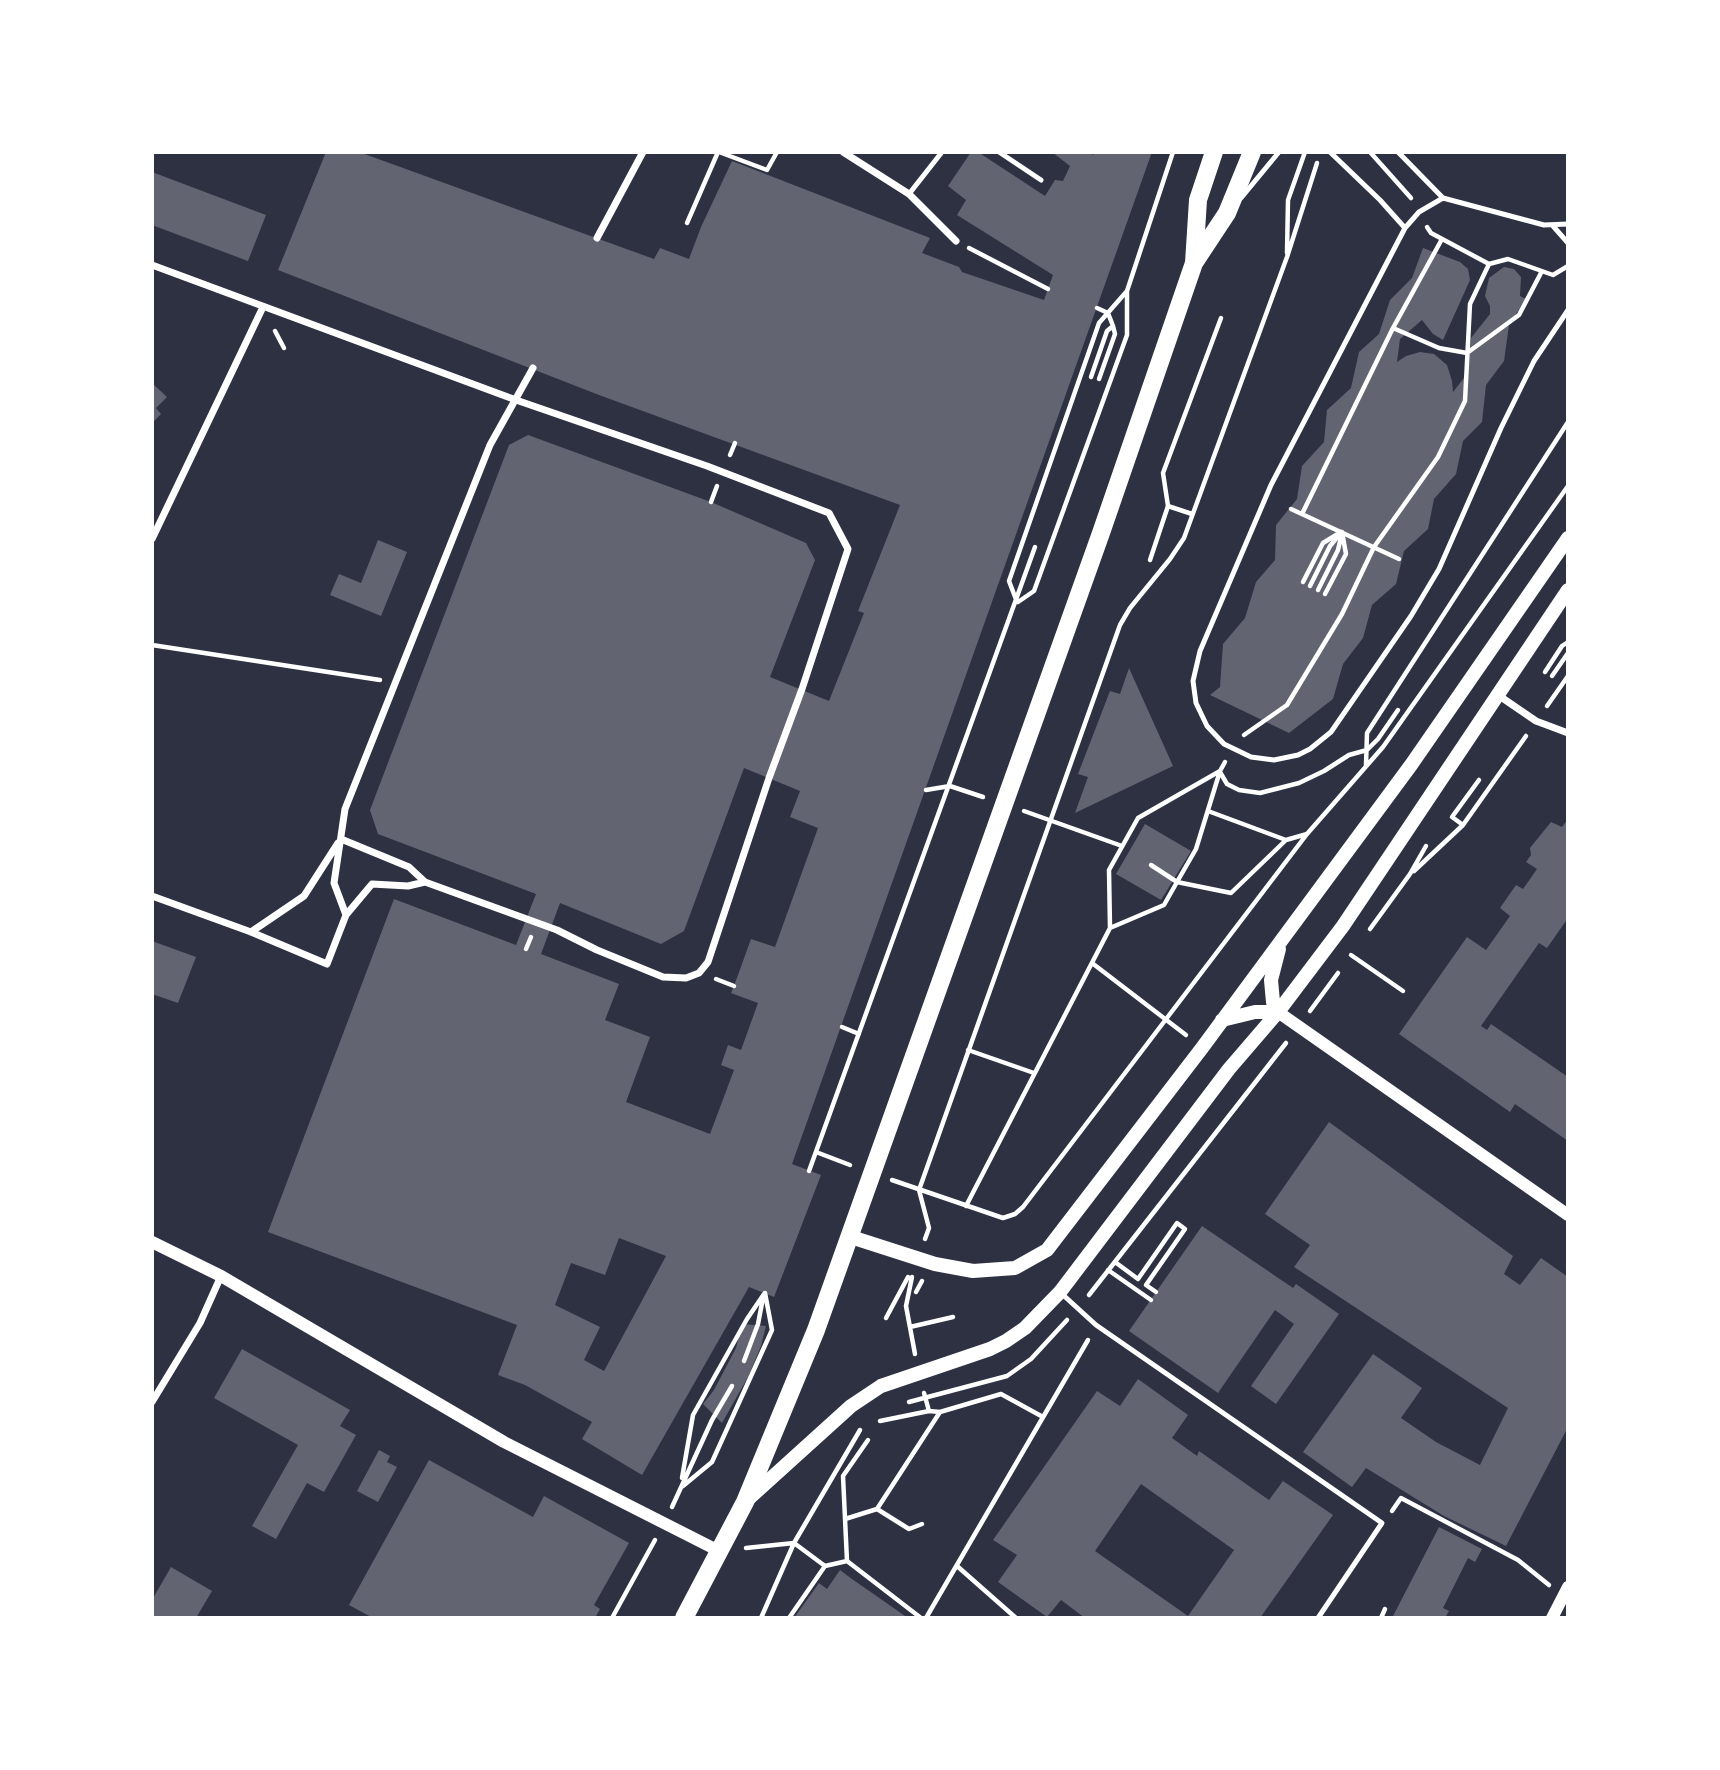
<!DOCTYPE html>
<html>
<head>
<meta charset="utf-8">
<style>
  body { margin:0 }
  #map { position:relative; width:1720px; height:1770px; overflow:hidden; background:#2d3142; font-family:"Space Grotesk",sans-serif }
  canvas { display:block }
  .frame { position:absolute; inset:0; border:154px solid #fff; pointer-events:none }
</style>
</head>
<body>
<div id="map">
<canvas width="1720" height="1770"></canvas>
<div class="frame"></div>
</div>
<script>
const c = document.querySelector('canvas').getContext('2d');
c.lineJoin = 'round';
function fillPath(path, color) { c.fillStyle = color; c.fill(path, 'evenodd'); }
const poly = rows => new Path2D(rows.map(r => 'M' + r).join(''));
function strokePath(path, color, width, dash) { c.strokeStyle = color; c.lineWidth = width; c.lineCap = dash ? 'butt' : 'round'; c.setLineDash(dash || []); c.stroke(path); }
fillPath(poly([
  [326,152,359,152,654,259,660,248,689,259,701,227,732,161,930,238,922,253,959,267,962,272,1044,300,1053,275,957,215,966,200,948,186,971,152,978,152,1045,196,1055,180,1063,181,1070,166,1052,152,1089,152,1093,155,1094,152,1152,152,792,1164,821,1175,774,1297,749,1287,642,1475,582,1439,592,1422,525,1385,498,1375,517,1325,268,1232,394,899,516,945,536,894,378,834,370,810,509,445,528,435,711,502,806,543,815,560,770,677,829,701,864,613,858,611,900,505,599,395,278,270],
  [744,768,800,791,790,817,818,828,775,947,751,939,734,986,731,993,758,1003,741,1050,728,1045,721,1065,734,1070,710,1134,626,1102,650,1037,605,1020,619,984,541,954,560,903,661,944,684,931],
  [619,1238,666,1256,604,1371,584,1360,600,1327,555,1305,571,1263,605,1275],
  [152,172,266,215,248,261,152,225],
  [1423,248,1460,262,1468,269,1470,280,1443,340,1433,334,1422,320,1400,339,1397,362,1406,356,1420,352,1434,354,1447,365,1452,381,1453,392,1467,374,1471,338,1490,314,1490,306,1485,296,1489,278,1504,267,1514,269,1521,277,1520,296,1526,299,1509,325,1504,361,1486,385,1482,422,1463,441,1456,474,1434,499,1428,529,1404,551,1396,584,1372,605,1363,638,1343,664,1333,699,1289,733,1210,695,1220,687,1223,644,1245,618,1256,582,1275,560,1276,525,1297,499,1302,466,1324,442,1327,410,1351,388,1359,352,1379,334,1390,300,1412,278],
  [152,383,167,397,156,408,161,414,152,423],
  [378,540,407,552,381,616,330,595,339,574,361,583],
  [1129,668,1173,766,1075,813,1088,777,1078,774,1110,691,1120,694],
  [1568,819,1568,918,1547,948,1539,943,1481,1026,1487,1030,1491,1024,1568,1077,1568,1141,1515,1104,1510,1112,1399,1034,1467,937,1486,950,1510,916,1500,908,1516,885,1523,889,1537,869,1526,862,1531,855,1530,848,1551,822,1562,827],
  [1145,824,1191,851,1161,900,1116,874],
  [152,941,196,957,178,1003,152,994],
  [1329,1122,1513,1256,1504,1274,1520,1285,1541,1258,1568,1277,1568,1427,1506,1546,1444,1516,1366,1468,1352,1487,1303,1452,1373,1354,1422,1388,1401,1418,1436,1442,1480,1465,1508,1408,1294,1267,1310,1245,1265,1214],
  [1202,1226,1293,1288,1296,1284,1339,1314,1276,1404,1251,1386,1294,1324,1275,1310,1218,1393,1129,1331],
  [742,1324,766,1326,761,1346,748,1377,722,1423,703,1404,714,1390,736,1348],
  [242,1349,350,1410,340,1426,356,1435,324,1492,307,1483,276,1539,252,1526,298,1445,214,1398],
  [1138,1379,1188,1415,1172,1438,1197,1456,1199,1451,1269,1500,1283,1481,1333,1515,1260,1618,1085,1618,1061,1600,1047,1617,998,1582,1017,1555,993,1540,1097,1391,1120,1406],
  [1141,1484,1234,1550,1188,1616,1095,1551],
  [379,1450,390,1456,387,1462,397,1467,378,1502,357,1491],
  [429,1460,533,1517,544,1496,629,1543,594,1605,600,1609,595,1618,373,1618,349,1605],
  [1439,1527,1482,1549,1475,1562,1468,1558,1443,1608,1449,1611,1445,1618,1392,1618],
  [171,1567,212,1591,196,1618,152,1618,152,1600],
  [840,1570,852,1579,908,1618,794,1618,819,1583,827,1589]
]), '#626471');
strokePath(poly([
  [719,152,767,170,777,152],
  [1370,152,1411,198],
  [687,223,718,152],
  [1427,227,1431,233,1489,264],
  [969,248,1048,289],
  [1287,253,1288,200,1305,152],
  [1097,308,1108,313,1113,326],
  [1393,328,1439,348,1467,353,1519,315,1542,271],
  [275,331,284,348],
  [1091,377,1107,331,1113,326,1115,334,1099,379],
  [730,455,735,443],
  [711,502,717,486],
  [1168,506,1163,473,1221,318],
  [1291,509,1399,559],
  [1302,514,1393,328,1442,239],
  [1150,560,1168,506,1192,514],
  [1303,582,1323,543,1341,532],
  [1310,586,1330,546,1339,535],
  [1318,590,1338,550,1341,537],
  [1325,594,1346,554,1342,532],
  [1017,602,1009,581,1099,323,1127,291],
  [1018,602,1034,591,1127,335,1127,291,1173,152],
  [152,645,380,680],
  [1545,672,1562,646,1568,642],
  [1552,676,1568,653],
  [1547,706,1568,676],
  [1244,735,1287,705,1342,614,1374,547,1438,457,1465,401,1470,304,1489,264,1508,259,1553,275,1568,266],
  [1366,765,1367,733,1568,422],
  [1220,772,1227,784,1239,790,1260,793,1299,783,1324,771,1349,755,1367,750,1378,739,1398,710],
  [926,790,950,786,983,797],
  [1024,811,1122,846],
  [1208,811,1286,840],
  [1463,825,1452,817,1479,780],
  [1151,865,1177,882,1231,893,1286,840,1307,834],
  [1414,871,1463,825,1526,736],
  [1110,928,1109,870,1138,818,1220,771],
  [1370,929,1410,874,1426,846],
  [526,949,531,937],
  [1351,955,1403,991],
  [1092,963,1186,1035],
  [716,979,734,986],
  [1310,1011,1338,973],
  [842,1027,859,1034],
  [968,1050,1034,1073],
  [816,1152,850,1165],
  [809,1171,1035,547],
  [892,1180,1003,1218,1015,1214,1023,1207,1307,834,1383,747,1568,486],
  [966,1206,1110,928,1164,905,1177,882,1196,849,1220,771,1225,762],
  [925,1239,929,1228,919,1190,1120,625,1130,608,1170,559,1184,538,1287,257,1317,163],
  [1115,1262,1138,1279,1177,1223,1185,1229,1146,1285,1156,1292],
  [1108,1270,1151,1300],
  [912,1277,906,1306,915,1354],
  [916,1292,922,1281],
  [1089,1295,1286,1043],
  [886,1318,908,1277],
  [910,1327,953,1317],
  [744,1361,758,1324,763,1298],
  [924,1393,929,1411],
  [909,1402,1007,1376,1031,1359,1067,1320],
  [880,1421,929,1411,940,1412,1001,1394,1043,1417],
  [682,1478,693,1415,747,1319,764,1294],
  [683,1486,712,1462,772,1330,765,1293],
  [672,1507,712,1420,732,1386],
  [877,1509,909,1529,922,1524],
  [1392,1511,1401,1498,1518,1560,1549,1585],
  [845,1519,877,1509,940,1412],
  [746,1548,794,1543,825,1566,847,1561,921,1618],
  [847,1561,843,1476,868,1440],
  [957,1566,1016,1618],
  [612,1618,655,1540],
  [761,1618,794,1543,860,1430],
  [789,1618,825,1566],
  [926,1618,1088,1340],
  [1381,1618,1385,1609]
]), '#fff', 4.5);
strokePath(poly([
  [999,152,1041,180],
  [1330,152,1380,200,1405,228],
  [1398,152,1443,198,1544,225,1568,224],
  [909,194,942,152],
  [1241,198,1279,152],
  [1443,198,1419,212,1405,228,1271,485,1200,651,1193,681,1196,703,1207,726,1224,744,1251,757,1274,760,1298,755,1310,749,1331,732,1411,616,1439,569,1501,428,1534,361,1568,310],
  [1553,226,1568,243],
  [1062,1294,1096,1325,1382,1523,1318,1618]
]), '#fff', 5);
strokePath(poly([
  [843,152,909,194,956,241],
  [597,238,643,152],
  [152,265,516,400,707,466,829,513,848,549,802,689,769,778,708,962,699,973,686,978,663,977,597,950,557,930,425,882,409,867,341,839],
  [152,539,263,307],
  [1498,695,1536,721,1568,733],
  [152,896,251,932,327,964,346,915,334,883,345,809,490,445,533,368],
  [346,915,372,884,408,886,425,882],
  [251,932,304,896,338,843],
  [152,1402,200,1323,221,1276]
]), '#fff', 7);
strokePath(poly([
  [1278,1012,1568,1215],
  [152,1242,221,1276,504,1442,719,1551],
  [1552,1618,1568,1587]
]), '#fff', 12);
strokePath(poly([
  [1278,1012,1273,1002,1271,980,1279,949],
  [1222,1020,1255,1012,1278,1012],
  [851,1237,935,1264,973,1271,1015,1268,1047,1250,1202,1048,1411,765,1568,538],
  [746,1501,851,1406,881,1386,990,1349,1006,1341,1025,1328,1060,1292,1229,1069,1278,1012,1343,926,1568,590]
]), '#fff', 14);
strokePath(poly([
  [1194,263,1198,200,1214,152],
  [684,1618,745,1502,816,1330,1101,533,1194,263,1227,213,1252,152]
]), '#fff', 18);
</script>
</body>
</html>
